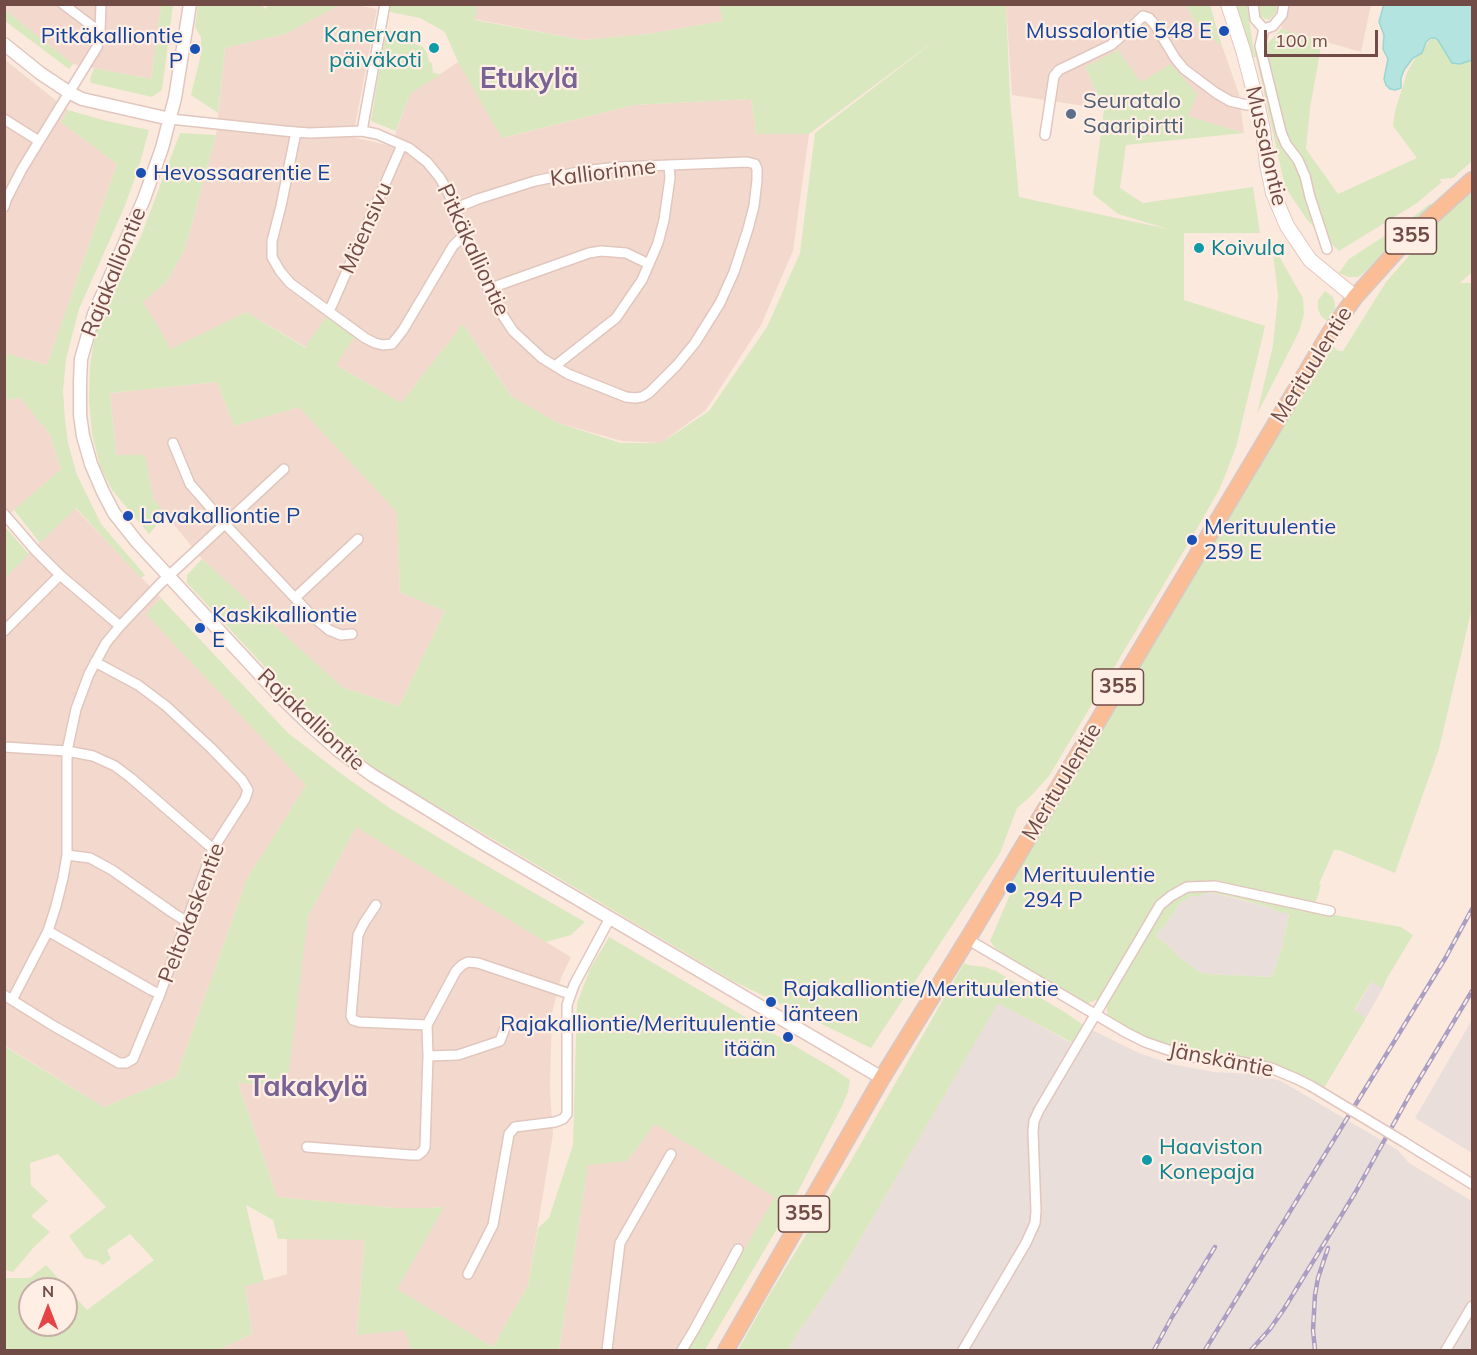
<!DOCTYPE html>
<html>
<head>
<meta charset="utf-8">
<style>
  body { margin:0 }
  #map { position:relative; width:1477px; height:1355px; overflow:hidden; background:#fce9de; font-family:Mulish,sans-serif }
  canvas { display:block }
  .frame { position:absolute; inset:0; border:6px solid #714c47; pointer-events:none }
  .north { position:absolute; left:18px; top:1277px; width:60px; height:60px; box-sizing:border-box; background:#ffeee4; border:2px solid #c6ada5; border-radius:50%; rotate:0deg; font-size:16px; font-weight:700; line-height:24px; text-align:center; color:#714c47 }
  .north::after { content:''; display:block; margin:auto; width:21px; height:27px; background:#e64347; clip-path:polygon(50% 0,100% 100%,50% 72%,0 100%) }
  .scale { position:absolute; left:1264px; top:30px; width:114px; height:27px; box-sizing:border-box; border:3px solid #714c47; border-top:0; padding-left:8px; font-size:18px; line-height:21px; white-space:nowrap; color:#714c47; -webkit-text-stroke:4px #ffeee4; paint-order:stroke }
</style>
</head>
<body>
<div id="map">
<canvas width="1477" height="1355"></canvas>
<div class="frame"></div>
<div class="north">N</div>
<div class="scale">100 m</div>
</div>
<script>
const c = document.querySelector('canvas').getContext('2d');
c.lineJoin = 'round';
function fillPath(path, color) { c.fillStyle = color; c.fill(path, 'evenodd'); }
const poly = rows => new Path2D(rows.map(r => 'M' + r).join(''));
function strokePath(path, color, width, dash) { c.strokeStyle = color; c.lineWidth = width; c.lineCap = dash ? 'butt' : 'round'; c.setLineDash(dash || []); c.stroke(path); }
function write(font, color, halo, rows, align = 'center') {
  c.font = font + ' Mulish,sans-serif'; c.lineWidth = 4.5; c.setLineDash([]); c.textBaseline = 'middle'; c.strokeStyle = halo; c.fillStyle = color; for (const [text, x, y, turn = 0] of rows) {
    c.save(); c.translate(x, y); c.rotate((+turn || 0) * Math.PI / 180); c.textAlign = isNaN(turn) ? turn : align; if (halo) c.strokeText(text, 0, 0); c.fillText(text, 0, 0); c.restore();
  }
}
fillPath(poly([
  [719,4,723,21,649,34,582,40,474,19,477,5],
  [4,5,161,5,151,79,73,64,5,10],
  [339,5,357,5,377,9,353,137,391,146,410,94,458,62,503,138,634,105,751,99,756,134,809,134,793,251,761,325,706,410,661,443,622,441,558,423,512,397,463,324,401,403,246,312,171,350,143,302,167,281,185,249,216,135,225,48,285,34],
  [1006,5,1186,5,1197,26,1222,46,1239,94,1244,133,1187,116,1140,82,1085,67,1104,109,1012,95],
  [1287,5,1371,5,1361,52,1281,29],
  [4,59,68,110,61,122,117,164,47,365,5,353],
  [217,382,234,426,299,407,397,508,400,592,445,611,399,706,342,687,202,559,153,499,145,456,116,455,110,393],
  [21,398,50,435,61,469,5,518,5,400],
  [75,508,161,598,147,614,306,785,247,879,176,1077,104,1107,5,1046,4,578],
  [356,827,571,957,561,978,552,1013,550,1090,553,1134,528,1285,493,1347,396,1289,443,1207,429,1208,395,1208,277,1197,238,1083,287,1085,289,1036,308,916],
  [655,1124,776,1197,686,1350,559,1350,588,1164,627,1161],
  [287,1238,364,1240,357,1334,405,1330,411,1350,218,1350,252,1334,245,1286,287,1274]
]), '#f3d9cd');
fillPath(poly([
  [1210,892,1272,908,1276,911,1289,913,1282,947,1272,977,1207,974,1200,972,1179,957,1171,948,1158,938,1157,934,1159,931,1164,927,1181,902,1192,896,1199,896],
  [1372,981,1383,988,1366,1018,1354,1011],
  [998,1002,1080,1048,1092,1031,1094,1031,1139,1053,1171,1064,1214,1072,1254,1074,1281,1081,1398,1150,1409,1163,1472,1201,1472,1350,788,1350,799,1331,841,1272],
  [1472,1020,1472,1153,1415,1118]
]), '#eadedb');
fillPath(poly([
  [391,4,477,5,475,20,582,40,649,34,723,21,719,5,1006,5,1010,98,1019,197,1168,229,1118,214,1093,194,1104,109,1085,67,1118,50,1141,82,1171,64,1197,94,1188,116,1244,133,1126,145,1120,188,1143,203,1253,187,1260,233,1184,233,1184,300,1265,326,1236,447,1226,473,1219,490,1191,539,1049,776,1030,797,1017,808,1000,853,871,1048,733,981,420,796,374,768,313,719,187,583,187,575,202,559,342,687,399,706,445,611,400,592,397,512,299,407,234,426,217,382,110,393,116,455,145,455,153,499,166,514,149,534,112,490,100,466,92,434,89,400,90,366,96,328,141,236,180,133,216,135,185,249,167,281,143,302,171,349,246,312,306,348,307,344,327,316,355,336,336,365,401,403,463,324,511,396,558,423,621,443,661,443,709,411,767,327,800,253,815,133,941,36,809,134,756,134,751,99,634,105,502,138,458,62,445,32,420,18,390,12],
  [161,5,173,5,162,90,152,97,91,83,90,79,94,68,151,79],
  [198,5,262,5,265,9,269,5,339,5,285,34,225,48,218,113,191,95,201,54,201,37,195,27],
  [1186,5,1210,5,1222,46,1197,26],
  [1236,5,1247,5,1253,46,1256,56,1281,29,1322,41,1310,108,1306,149,1338,194,1417,158,1393,126,1395,111,1407,73,1414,60,1429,41,1446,30,1472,31,1472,161,1453,178,1439,179,1442,182,1417,203,1339,251,1308,221,1285,187,1256,57,1253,57],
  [1258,5,1278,5,1276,12,1269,20,1259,16],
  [5,10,73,64,69,69,5,21],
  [386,30,402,33,402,34,410,36,409,39,415,42,415,44,423,47,427,53,429,62,432,63,433,73,441,74,410,94,396,131,371,121],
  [68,110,107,121,149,130,138,170,124,208,79,309,66,359,63,391,65,419,68,443,77,475,101,524,145,575,141,578,76,508,40,543,14,510,61,469,50,435,21,398,5,400,5,353,47,365,117,164,61,122],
  [1472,187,1472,272,1460,283,1472,283,1472,608,1439,749,1395,873,1339,850,1334,850,1319,884,1321,885,1313,911,1401,927,1413,935,1386,980,1383,988,1371,982,1354,1010,1366,1018,1324,1088,1299,1074,1273,1064,1237,1057,1196,1053,1156,1042,1137,1034,1120,1025,1110,1017,1107,1013,1107,1003,1099,999,1088,1003,1083,1002,1028,970,996,949,990,941,1009,897,1017,884,1013,881,1018,867,1241,491,1316,372,1333,346,1338,351,1343,351,1386,282,1417,247,1417,241,1426,229],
  [1210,892,1236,898,1272,908,1276,911,1289,914,1282,947,1272,977,1207,974,1200,972,1179,957,1171,948,1158,938,1157,934,1159,931,1164,927,1181,902,1192,896,1199,896],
  [1431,203,1431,207,1394,241,1365,272,1358,277,1348,277,1339,273,1349,259,1409,220],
  [1272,244,1303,298,1304,314,1299,332,1257,414,1273,345,1278,296],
  [1325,291,1333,297,1335,305,1335,309,1328,322,1321,316,1318,309,1318,300],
  [4,526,29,554,5,578,4,578],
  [161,598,288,733,343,775,391,809,461,851,585,922,571,935,546,942,356,827,308,916,287,1086,238,1083,277,1197,395,1208,429,1208,444,1207,397,1289,493,1347,528,1285,538,1228,549,1218,573,1145,577,1003,590,969,609,937,834,1069,850,1080,848,1092,842,1106,790,1207,705,1350,686,1350,775,1197,655,1124,627,1161,588,1165,559,1350,411,1350,405,1330,357,1335,364,1240,278,1239,273,1220,246,1205,264,1281,245,1286,252,1334,218,1350,5,1350,5,1278,30,1278,46,1265,87,1310,154,1260,130,1234,107,1250,111,1259,102,1265,98,1261,85,1258,69,1236,106,1207,58,1154,30,1163,31,1185,48,1201,31,1216,50,1232,34,1247,13,1272,5,1270,4,1046,104,1107,176,1077,247,879,306,785,146,614],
  [30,1289,66,1289,66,1325,30,1325],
  [964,963,968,965,985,967,996,971,1066,1013,1082,1024,1083,1026,1073,1043,998,1003,841,1272,799,1331,788,1350,738,1350,765,1302,848,1166]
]), '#d9e8be');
const water = poly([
  [1384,4,1472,5,1472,60,1460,64,1452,63,1438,40,1435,38,1431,38,1426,42,1422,53,1413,58,1404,70,1401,78,1401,88,1395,90,1390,89,1386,85,1384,79,1388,59,1383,49,1384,35,1379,22,1384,4]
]);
fillPath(water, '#b4e4e0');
strokePath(water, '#9ad6d1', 1.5);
const minor = poly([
  [63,4,100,32],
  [1253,4,1255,19,1264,29],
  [1264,29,1260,46,1281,132,1286,144,1298,160,1305,176,1310,197,1327,249],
  [1264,29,1273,26,1282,15,1284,4],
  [4,119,39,141],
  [170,119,284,131,309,133,362,131,377,134,409,148,427,162,440,178,448,192,494,302,513,331,542,358,568,374,626,397,635,398,642,397,649,393,677,365,695,343,720,303,734,272,748,229,754,206,757,180,757,169,755,164,747,162,618,167,583,171,535,181,478,199,456,208],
  [362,131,385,4],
  [296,132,281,206,272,241,272,257,280,271,290,283,365,338,375,343,383,345,392,344,403,330,453,246,459,240,467,236],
  [1045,135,1054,76,1059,70,1111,45,1124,34,1143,16,1149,18,1155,25,1175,58,1184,69,1216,93,1230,101,1247,105,1257,103],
  [4,207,6,200,22,169,97,47,100,32,101,4],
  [488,289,589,253,601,251,626,253,649,264],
  [328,311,332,305,402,145],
  [555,366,616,318,642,280,658,243,664,220,670,178,669,165],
  [173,443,190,484,225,524,312,616,329,630,341,635,352,634],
  [4,514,36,551,60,575,120,626],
  [296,597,358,539],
  [4,631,60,575],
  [4,747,67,751,93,756,115,766,131,778,213,849],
  [67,855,90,858,112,870,173,913,186,921],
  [376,905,364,923,358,935,351,1016,353,1020,359,1022,427,1025],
  [48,931,151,990,160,994],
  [967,939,1127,1033,1145,1042,1174,1052,1193,1057,1214,1060,1236,1061,1271,1068,1297,1079,1311,1086],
  [4,995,52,1025,119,1063,126,1063,133,1059,160,994,213,849,245,799,248,790,242,780,211,748,166,706,138,685,95,662],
  [12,1000,48,931,56,906,63,878,67,855,67,751,76,709,89,674,106,643,120,626,160,584,284,469],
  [428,1056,458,1055,500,1041,506,1025],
  [1404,1142,1472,1184],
  [307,1147,411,1155,418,1155,423,1151,425,1147,428,1056,427,1025,456,971,462,965,468,962,478,963,570,994],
  [468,1274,493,1225,509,1134,515,1127,555,1122,563,1119,567,1114,567,1005,574,985,610,918],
  [607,1350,620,1243,671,1154],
  [682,1350,694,1330,738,1249],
  [963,1350,1026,1243,1035,1223,1036,1211,1033,1132,1034,1121,1039,1110,1160,905,1171,896,1187,887,1215,886,1330,911],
  [1446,1350,1472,1306]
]);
const tertiary = poly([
  [190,4,175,98,162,148,144,199,94,314,81,359,80,381,80,415,83,436,91,464,103,492,114,513,137,542,277,693,312,727,339,751,372,775,486,845,882,1078],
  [4,44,40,73,70,93,82,99,170,119]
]);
const secondary = poly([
  [1228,4,1243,50,1257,103,1263,130,1267,164,1273,193,1287,226,1310,260,1355,297]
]);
const primary = poly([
  [726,1350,882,1078,975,927,1329,334,1355,297,1409,237,1472,180]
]);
strokePath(minor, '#e1c6be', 12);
strokePath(tertiary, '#e1c6be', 15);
strokePath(secondary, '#e6c5bb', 16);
strokePath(primary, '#d4c9c8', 18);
strokePath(minor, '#fff', 9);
strokePath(tertiary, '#fff', 12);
strokePath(secondary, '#fff', 14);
strokePath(primary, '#fbbd96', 15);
const rail = poly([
  [1154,1350,1172,1317,1215,1247],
  [1205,1350,1446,957,1472,909],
  [1251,1350,1270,1329,1284,1309,1355,1193,1408,1098,1472,991],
  [1315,1350,1313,1330,1315,1295,1318,1278,1328,1248]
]);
strokePath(rail, '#aa9fc3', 4.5);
strokePath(rail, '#ffeee4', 2, [7]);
const minorBridge = poly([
  [1311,1086,1404,1142]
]);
strokePath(minorBridge, '#e1c6be', 12, []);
strokePath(minorBridge, '#fff', 9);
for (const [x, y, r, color] of [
  [1224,31,6,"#1a4fb4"],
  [434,48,6,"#0f9aa8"],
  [195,49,6,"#1a4fb4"],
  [1071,114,6,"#5c6f8a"],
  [141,173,6,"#1a4fb4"],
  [1199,248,6,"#0f9aa8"],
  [128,516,6,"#1a4fb4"],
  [1192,540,6,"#1a4fb4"],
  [200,628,6,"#1a4fb4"],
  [1011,888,6,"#1a4fb4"],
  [771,1002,6,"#1a4fb4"],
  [788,1037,6,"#1a4fb4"],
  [1147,1160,6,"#0f9aa8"]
]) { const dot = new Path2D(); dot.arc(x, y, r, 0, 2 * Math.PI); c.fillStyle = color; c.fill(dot); strokePath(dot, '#ffeee4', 2); }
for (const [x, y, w] of [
  [1411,236,51],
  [1118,687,51],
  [804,1214,51]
]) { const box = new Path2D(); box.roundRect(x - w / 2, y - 18, w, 36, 4.5); c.fillStyle = '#ffeee4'; c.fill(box); strokePath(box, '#714c47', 1.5); }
write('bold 21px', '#714c47', null, [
  ["355",1411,236],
  ["355",1118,687],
  ["355",804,1214]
]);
write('22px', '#164399', '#ffeee4', [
  ["Mussalontie 548 E",1212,31,"right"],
  ["Pitkäkalliontie",183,36,"right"],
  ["P",183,61,"right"],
  ["Hevossaarentie E",153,173],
  ["Lavakalliontie P",140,516],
  ["Merituulentie",1204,527],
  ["259 E",1204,552],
  ["Kaskikalliontie",212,615],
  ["E",212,640],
  ["Merituulentie",1023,875],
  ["294 P",1023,900],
  ["Rajakalliontie/Merituulentie",783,989],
  ["länteen",783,1014],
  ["Rajakalliontie/Merituulentie",776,1024,"right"],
  ["itään",776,1049,"right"]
], 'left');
write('22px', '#0d838f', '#ffeee4', [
  ["Kanervan",422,35,"right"],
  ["päiväkoti",422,60,"right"],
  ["Koivula",1211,248],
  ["Haaviston",1159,1147],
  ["Konepaja",1159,1172]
], 'left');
write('22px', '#4e5e75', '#ffeee4', [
  ["Seuratalo",1083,101],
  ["Saaripirtti",1083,126]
], 'left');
write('22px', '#714c47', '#ffeee4', [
  ["Mussalontie",1266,146,77],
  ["Kalliorinne",603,173,-7],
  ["Mäensivu",366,228,-66],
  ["Pitkäkalliontie",473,250,65],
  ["Rajakalliontie",114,272,-68],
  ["Merituulentie",1312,365,-58],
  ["Rajakalliontie",311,720,43],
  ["Merituulentie",1062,782,-59],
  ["Peltokaskentie",192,913,-69],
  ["Jänskäntie",1221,1060,11]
]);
write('bold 28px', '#786395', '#ffeee4', [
  ["Etukylä",529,80],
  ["Takakylä",308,1088]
]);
</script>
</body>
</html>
